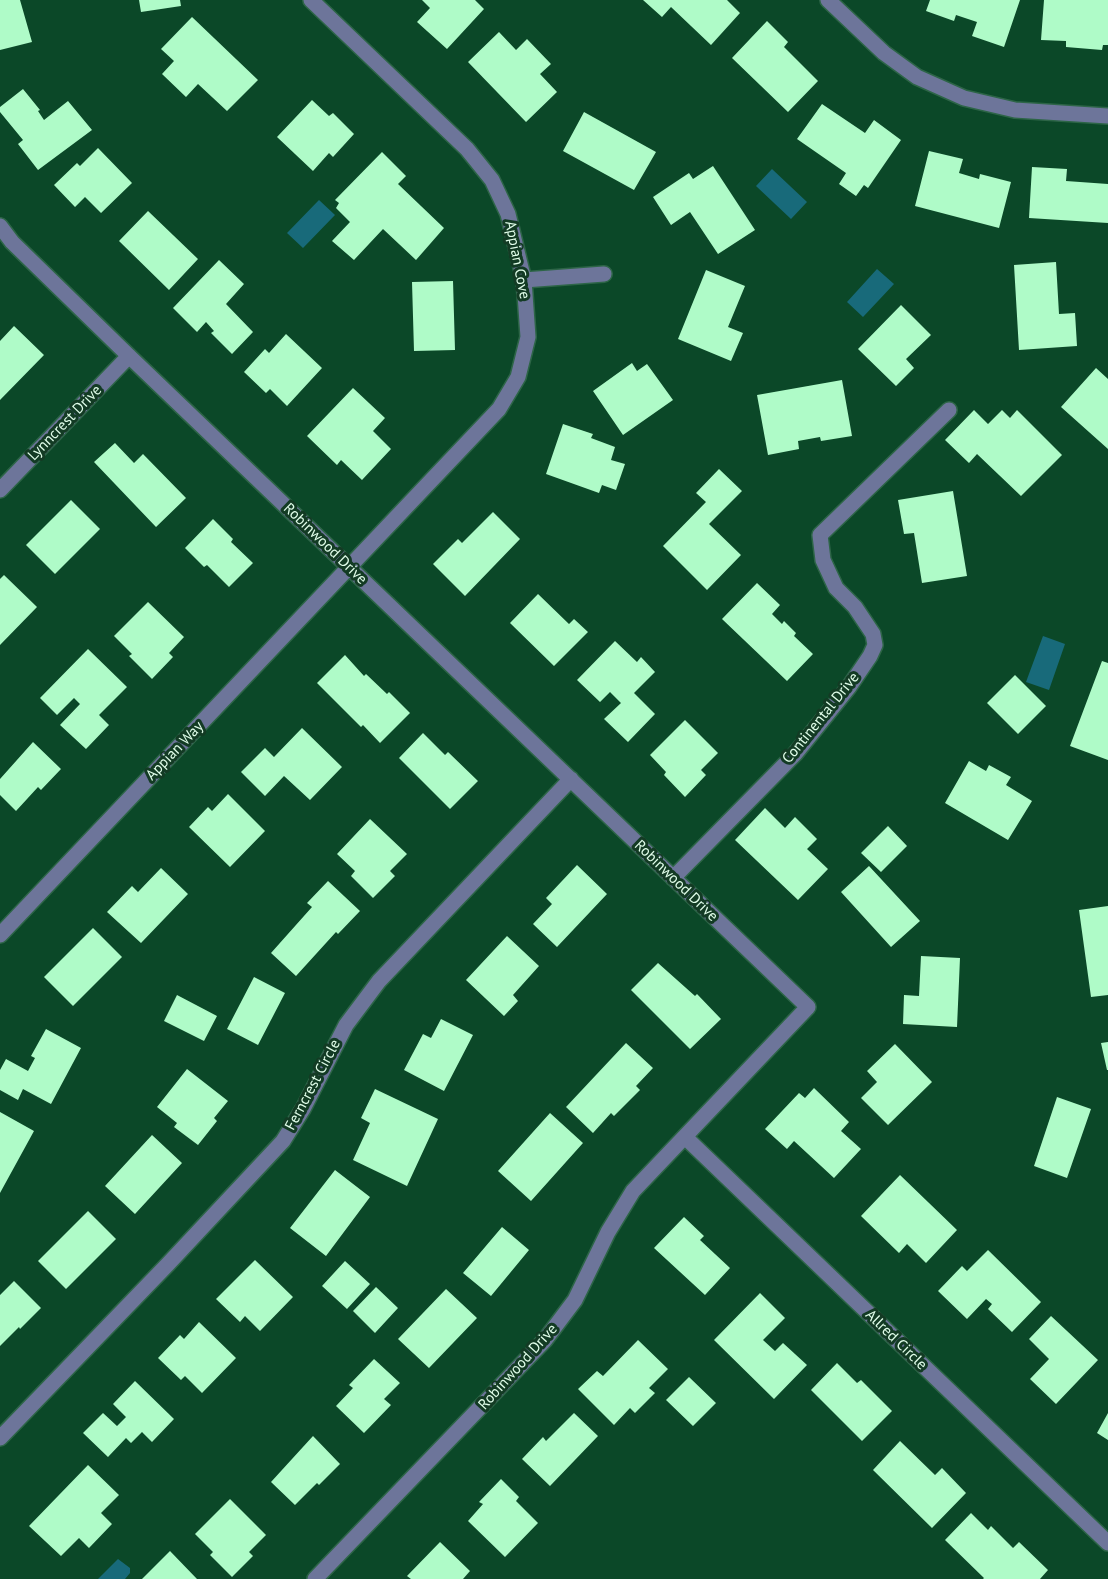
<!DOCTYPE html>
<html>
<head>
<meta charset="utf-8">
<style>
  body { margin:0 }
  canvas { display:block; background:#0b4828 }
</style>
</head>
<body>
<canvas width="1108" height="1579"></canvas>
<script>
const c = document.querySelector('canvas').getContext('2d');
c.lineJoin = 'round';
function fillPath(path, color) { c.fillStyle = color; c.fill(path, 'evenodd'); }
const poly = rows => new Path2D(rows.map(r => 'M' + r).join(''));
function strokePath(path, color, width, dash) { c.strokeStyle = color; c.lineWidth = width; c.lineCap = dash ? 'butt' : 'round'; c.setLineDash(dash || []); c.stroke(path); }
function write(font, color, halo, rows, align = 'center') {
  c.font = font + ' "PT Sans",sans-serif'; c.lineWidth = 6; c.setLineDash([]); c.textBaseline = 'middle'; c.strokeStyle = halo; c.fillStyle = color; for (const [text, x, y, turn = 0] of rows) {
    c.save(); c.translate(x, y); c.rotate((+turn || 0) * Math.PI / 180); c.textAlign = isNaN(turn) ? turn : align; if (halo) c.strokeText(text, 0, 0); c.fillText(text, 0, 0); c.restore();
  }
}
fillPath(poly([
  [772,169,807,202,791,219,756,186],
  [319,200,335,215,303,248,287,233],
  [877,269,894,284,863,317,847,302],
  [1043,636,1065,644,1049,690,1026,682],
  [118,1559,130,1568,130,1573,125,1579,98,1579]
]), '#186a7a');
fillPath(poly([
  [0,0,20,0,32,42,0,50],
  [139,0,180,0,181,6,141,12],
  [422,0,475,0,484,9,447,49,417,22,430,8],
  [643,0,727,0,740,13,711,45,671,7,662,17],
  [930,0,1020,0,1004,47,972,36,977,22,956,15,954,21,926,11],
  [1044,0,1108,0,1108,45,1103,45,1102,50,1066,47,1066,41,1041,40],
  [192,17,258,80,227,111,198,84,186,97,162,74,174,61,161,49],
  [767,21,788,42,784,47,818,81,788,112,732,58],
  [499,32,516,50,527,39,551,64,540,74,557,92,526,122,468,62],
  [23,89,40,110,38,111,44,120,68,101,92,130,38,170,18,144,23,140,0,112,0,107],
  [312,100,329,116,333,113,354,134,333,157,329,153,313,171,277,137],
  [822,104,865,133,874,120,901,140,868,188,864,185,856,196,839,184,846,173,797,139],
  [584,112,656,152,634,190,563,151],
  [98,148,132,183,101,213,85,197,75,207,54,185,77,163,80,166],
  [929,151,963,159,959,173,979,179,980,174,1011,182,999,228,915,206],
  [382,152,406,176,398,184,444,228,416,260,383,229,354,260,332,241,350,222,336,208,339,203,335,200],
  [713,166,755,230,718,254,690,212,671,225,653,197,689,173,693,179],
  [1032,167,1067,169,1066,181,1108,184,1108,223,1029,218],
  [148,211,198,259,169,290,119,241],
  [219,260,244,284,226,304,253,332,232,354,211,333,214,331,206,322,197,332,173,308],
  [1056,262,1059,314,1075,313,1077,346,1019,350,1014,265],
  [706,270,745,286,728,327,743,333,731,361,678,339],
  [453,281,455,350,414,351,412,282],
  [901,305,931,335,906,359,914,368,896,386,858,349],
  [14,326,44,355,0,400,0,341],
  [286,334,322,368,287,406,270,389,266,393,244,372,265,349,269,353],
  [632,363,637,371,647,364,673,400,623,435,593,391],
  [1096,368,1108,379,1108,449,1061,407],
  [842,380,852,436,821,441,820,437,798,441,799,449,768,455,757,395],
  [353,388,385,418,373,431,391,449,362,480,341,460,337,465,307,436],
  [974,410,988,424,1002,410,1010,418,1017,410,1062,455,1021,496,977,454,969,463,945,440],
  [563,424,593,434,591,438,615,447,611,460,625,464,616,490,602,485,599,493,546,474],
  [115,443,134,463,143,454,186,498,156,527,94,462],
  [719,469,742,491,709,524,741,555,707,590,663,546,706,502,696,493],
  [953,491,967,576,922,583,914,533,904,534,898,500],
  [71,500,100,529,55,574,26,545],
  [493,512,520,539,465,596,433,564,458,539,462,543],
  [213,519,233,539,231,542,253,563,229,587,207,565,204,567,185,548],
  [4,575,37,607,0,645,0,579],
  [757,583,780,605,772,614,782,624,784,621,796,633,794,636,813,654,787,681,722,619],
  [538,594,569,624,574,619,588,632,554,666,510,623],
  [148,602,184,637,169,653,173,657,152,679,129,656,132,654,114,636],
  [615,641,637,662,641,657,655,672,634,693,655,714,628,742,604,719,621,703,610,692,600,702,577,680],
  [88,649,127,687,99,715,109,725,86,749,60,725,80,704,74,698,57,715,40,698],
  [345,655,364,676,366,674,387,694,389,692,410,713,380,743,363,725,361,727,317,683],
  [1102,661,1108,663,1108,760,1070,746],
  [1015,675,1046,706,1018,734,987,703],
  [685,720,718,753,701,770,706,775,685,797,664,775,666,772,650,755],
  [302,728,342,767,310,800,284,776,265,796,241,772,265,748,274,757],
  [423,733,445,755,448,752,478,781,450,809,399,758],
  [33,742,61,769,41,790,38,787,16,811,0,795,0,779],
  [969,761,986,771,989,765,1011,777,1006,785,1032,801,1008,840,945,803],
  [228,794,265,831,230,867,189,827,208,807,212,811],
  [765,808,785,828,795,817,817,839,807,849,828,869,798,900,735,840],
  [370,819,407,854,390,871,395,876,373,898,351,876,355,871,337,854],
  [888,826,907,846,881,872,861,853],
  [577,865,607,894,557,947,533,924,552,904,546,898],
  [869,866,920,921,891,947,841,892],
  [161,868,188,894,141,943,107,912,132,886,138,892],
  [328,881,360,911,338,934,336,932,296,976,271,953,312,907,307,903],
  [1108,906,1108,995,1091,997,1079,910],
  [93,928,122,957,73,1006,44,977],
  [507,936,539,966,513,995,518,1001,504,1016,466,980],
  [921,956,960,958,957,1027,903,1024,904,995,919,996],
  [658,963,695,996,697,994,721,1019,690,1049,631,990],
  [254,977,285,993,258,1045,227,1029],
  [177,995,217,1016,204,1041,164,1021],
  [441,1019,473,1035,444,1091,404,1070,423,1034,431,1038],
  [46,1029,81,1048,51,1104,23,1089,18,1100,0,1090,0,1070,6,1059,28,1071,35,1058,31,1056],
  [1108,1042,1108,1070,1107,1070,1101,1043],
  [626,1043,653,1068,636,1086,640,1090,614,1116,611,1113,593,1133,566,1107],
  [895,1044,932,1082,888,1125,861,1098,877,1082,867,1071],
  [187,1069,228,1101,214,1118,217,1121,198,1145,174,1127,177,1123,157,1107],
  [814,1088,849,1122,841,1131,861,1149,834,1178,794,1141,787,1149,765,1129,799,1093,805,1098],
  [375,1089,438,1119,407,1186,353,1160,370,1123,361,1118],
  [1057,1097,1091,1109,1067,1178,1034,1166],
  [0,1112,34,1131,0,1193],
  [550,1113,583,1143,531,1201,498,1171],
  [152,1135,182,1163,135,1214,105,1186],
  [335,1170,370,1197,326,1256,290,1228],
  [900,1175,957,1230,926,1263,907,1244,899,1253,861,1216],
  [88,1211,116,1239,66,1289,38,1261],
  [684,1217,704,1236,700,1240,730,1268,705,1295,654,1248],
  [502,1227,529,1250,491,1296,463,1273],
  [988,1250,1041,1302,1012,1332,988,1309,992,1304,986,1299,967,1319,938,1291,962,1266,967,1271],
  [255,1260,293,1297,260,1331,245,1316,240,1322,216,1299],
  [345,1261,370,1284,347,1309,322,1286],
  [14,1281,41,1308,20,1329,19,1327,0,1346,0,1295],
  [376,1287,398,1308,375,1333,353,1311],
  [446,1289,477,1318,429,1368,398,1339],
  [760,1293,785,1318,763,1340,775,1351,783,1343,807,1365,774,1399,714,1340],
  [1051,1316,1098,1360,1056,1404,1030,1379,1049,1359,1029,1339],
  [199,1322,236,1358,202,1393,185,1376,181,1380,158,1358,180,1335,184,1339],
  [638,1340,668,1369,649,1388,655,1393,635,1413,630,1408,614,1425,578,1389,597,1371,603,1376],
  [374,1359,400,1383,384,1399,391,1405,364,1433,336,1406,353,1388,349,1385],
  [837,1363,857,1383,861,1380,892,1411,862,1441,811,1390],
  [689,1377,716,1403,693,1426,666,1400],
  [135,1381,174,1419,152,1442,142,1432,131,1443,126,1438,108,1457,83,1433,103,1413,117,1426,126,1417,113,1404],
  [574,1413,598,1436,550,1486,522,1459,543,1437,546,1441],
  [1108,1413,1108,1440,1097,1433],
  [313,1436,340,1464,319,1485,317,1483,295,1505,271,1482],
  [900,1441,935,1475,942,1468,966,1493,932,1528,873,1470],
  [88,1465,119,1495,101,1513,112,1524,89,1548,79,1538,61,1556,29,1526],
  [501,1479,519,1497,516,1501,538,1523,505,1557,468,1521,483,1504,479,1502],
  [230,1499,266,1535,249,1552,253,1556,232,1577,210,1555,213,1552,195,1534],
  [971,1513,988,1530,991,1526,1013,1548,1019,1542,1048,1570,1040,1579,983,1579,984,1578,945,1540],
  [440,1542,470,1571,463,1579,411,1579,407,1576],
  [170,1551,197,1579,142,1579]
]), '#affbc8');
const minor = poly([
  [828,0,884,53,917,77,964,98,1015,110,1108,116],
  [0,226,12,242,129,356,808,1007,633,1191,608,1232,575,1300,545,1340,315,1579],
  [524,280,604,274],
  [0,490,129,356],
  [673,878,795,754,849,687,870,656,875,645,873,634,855,607,836,588,823,560,820,535,949,410],
  [0,935,499,409,518,377,528,337,524,280,508,214,492,180,467,149,311,0],
  [685,1137,1108,1543],
  [0,1438,168,1264,283,1141,303,1109,346,1025,379,981,571,779]
]);
strokePath(minor, '#2d6547', 18);
strokePath(minor, '#6d759a', 15);
write('15px', '#e0fde9', '#133b24', [
  ["Appian Cove",517,260,79],
  ["Lynncrest Drive",65,423,-46],
  ["Robinwood Drive",325,544,44],
  ["Continental Drive",821,718,-51],
  ["Appian Way",175,751,-46],
  ["Robinwood Drive",676,881,44],
  ["Ferncrest Circle",313,1085,-62],
  ["Allred Circle",896,1340,44],
  ["Robinwood Drive",518,1367,-48]
]);
</script>
</body>
</html>
